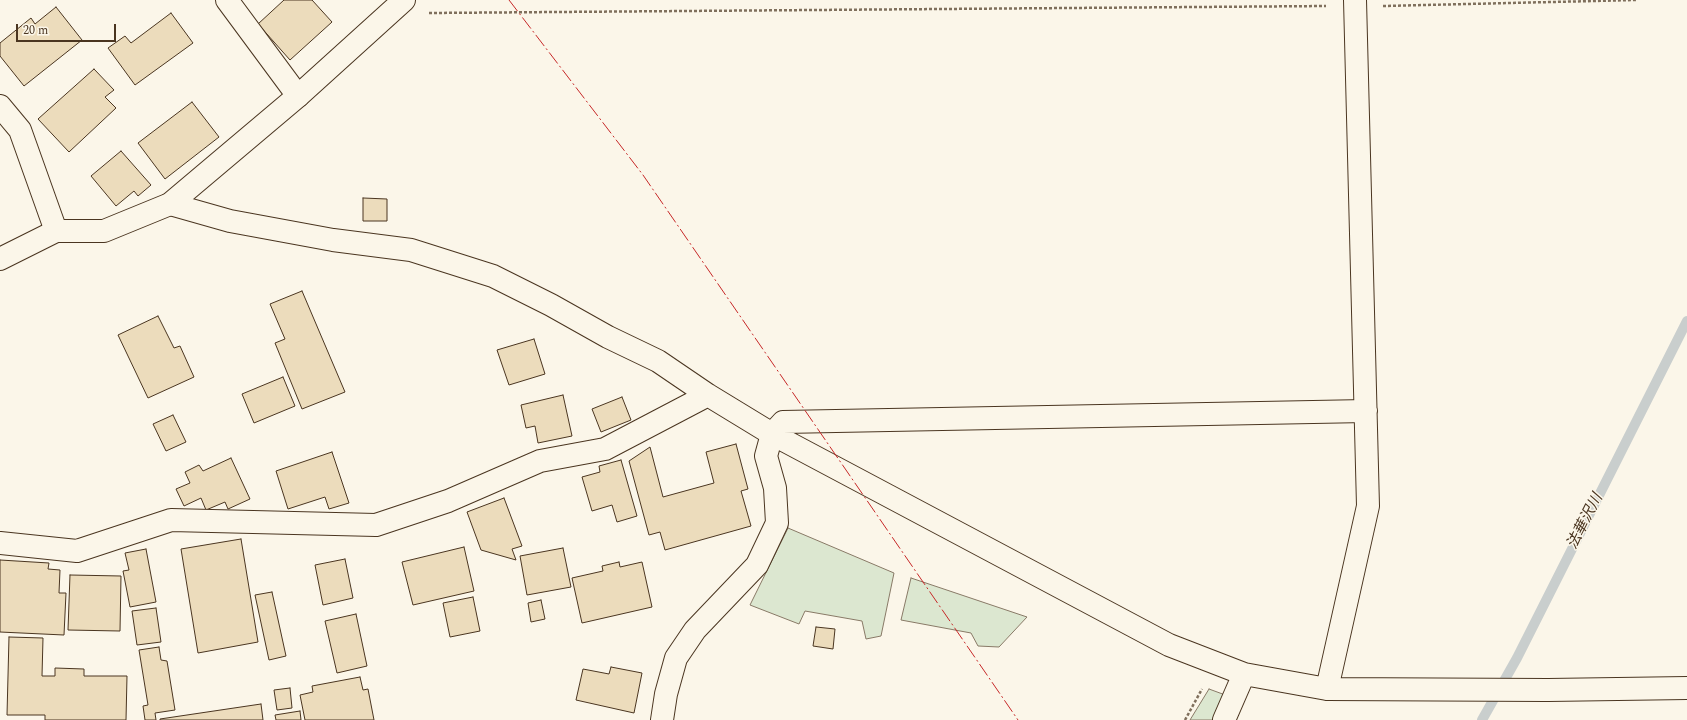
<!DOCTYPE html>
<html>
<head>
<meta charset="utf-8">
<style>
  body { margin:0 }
  #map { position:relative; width:1687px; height:720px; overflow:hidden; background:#fbf6e9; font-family:Spectral,serif }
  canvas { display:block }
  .scale { position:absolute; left:16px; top:24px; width:100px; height:18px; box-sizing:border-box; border:2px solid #4a3520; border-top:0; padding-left:5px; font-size:12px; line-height:14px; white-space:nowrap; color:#4a3520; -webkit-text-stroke:3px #fbf6e9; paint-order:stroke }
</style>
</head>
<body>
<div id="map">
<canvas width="1687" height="720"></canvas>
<div class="scale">20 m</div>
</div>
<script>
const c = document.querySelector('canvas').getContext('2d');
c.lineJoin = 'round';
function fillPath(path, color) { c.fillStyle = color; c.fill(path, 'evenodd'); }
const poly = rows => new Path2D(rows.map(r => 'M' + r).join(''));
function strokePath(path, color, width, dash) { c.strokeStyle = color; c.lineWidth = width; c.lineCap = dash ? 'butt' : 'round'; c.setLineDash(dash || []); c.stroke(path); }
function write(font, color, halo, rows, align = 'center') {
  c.font = font + ' Spectral,"Noto Sans JP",serif'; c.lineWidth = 3; c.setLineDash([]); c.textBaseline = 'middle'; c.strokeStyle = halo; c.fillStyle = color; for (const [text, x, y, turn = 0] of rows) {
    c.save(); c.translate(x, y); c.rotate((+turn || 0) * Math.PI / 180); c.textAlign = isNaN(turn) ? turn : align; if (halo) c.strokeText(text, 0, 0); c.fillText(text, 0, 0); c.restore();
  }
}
const green = poly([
  [788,528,894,573,881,636,866,639,862,621,805,611,799,624,750,605,788,528],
  [911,578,1027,617,999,647,978,646,971,633,901,620,911,578],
  [1209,689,1228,696,1218,720,1190,720,1209,689]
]);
fillPath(green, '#dce7d0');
strokePath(green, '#887966', 1);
strokePath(poly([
  [1482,720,1517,658,1687,321]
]), '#c9cecd', 10);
const building = poly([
  [284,0,312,0,332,22,290,60,258,24,284,0],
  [56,7,82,40,24,86,0,56,0,43,31,18,35,24,56,7],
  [171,13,193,43,135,85,108,48,125,36,131,43,171,13],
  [94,69,114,90,105,97,116,108,69,152,38,119,94,69],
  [192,102,219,137,165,179,138,143,192,102],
  [121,151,151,185,138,196,134,191,116,206,91,176,121,151],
  [363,198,387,199,387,221,363,221,363,198],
  [302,291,345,392,302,409,275,343,285,339,270,304,302,291],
  [158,316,174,348,180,346,194,377,148,398,118,335,158,316],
  [534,339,545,374,509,385,497,350,534,339],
  [283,377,295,406,254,423,242,394,283,377],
  [563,395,572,436,538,443,535,426,526,428,521,405,563,395],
  [622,397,631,420,601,432,592,409,622,397],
  [173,415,186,442,166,451,153,424,173,415],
  [736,444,748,489,741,491,751,526,665,550,660,532,649,535,629,461,650,447,663,497,714,483,706,452,736,444],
  [332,452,349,503,329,509,325,497,288,509,276,471,332,452],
  [231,458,250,499,228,509,225,502,206,510,201,498,184,506,176,489,190,483,185,472,199,465,203,471,231,458],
  [621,460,637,516,617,522,612,505,592,511,582,477,600,472,599,466,621,460],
  [504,498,522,546,512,549,516,560,481,550,467,512,504,498],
  [241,539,258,642,198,653,181,549,241,539],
  [464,547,474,591,413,605,402,562,464,547],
  [563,548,571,587,527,595,520,556,563,548],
  [146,549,156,602,130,607,123,571,129,570,125,553,146,549],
  [345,559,353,598,323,605,315,565,345,559],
  [0,560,49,563,48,569,60,570,59,593,66,593,64,635,0,632,0,560],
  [619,562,620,567,642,562,652,607,582,623,572,578,603,571,602,566,619,562],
  [70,575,121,576,120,631,68,630,70,575],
  [272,592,286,656,269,660,255,595,272,592],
  [473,597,480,631,450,637,443,603,473,597],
  [541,600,545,619,531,622,528,603,541,600],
  [156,608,161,642,137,645,132,611,156,608],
  [356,614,367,666,337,673,325,621,356,614],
  [816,627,835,629,833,649,813,646,816,627],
  [9,637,43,638,42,676,55,676,55,668,84,669,84,676,127,676,126,720,45,720,45,715,7,715,9,637],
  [159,647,161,660,167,661,175,710,155,713,156,720,145,720,143,706,148,705,139,650,159,647],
  [611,667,642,673,634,713,576,700,583,669,609,674,611,667],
  [360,677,363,690,368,689,374,720,305,720,300,695,313,692,312,686,360,677],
  [290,688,292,708,277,710,274,690,290,688],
  [261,704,263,720,160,720,160,719,261,704],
  [300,711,301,720,276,720,275,715,300,711]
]);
fillPath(building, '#ecdcbc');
strokePath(building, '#4a3520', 1);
const minor = poly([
  [227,0,298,96],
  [0,106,20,130,56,231],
  [170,204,230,221,333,240,411,250,493,276,551,305,608,337,658,361,708,395,772,434,1169,645,1244,674,1327,689,1548,690,1687,688],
  [0,543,77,551,171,520,376,525,448,501,540,461,605,449,708,395],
  [1327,689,1368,506,1355,0],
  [662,720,666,694,676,658,695,630,757,565,777,523,775,488,766,456,772,434,783,422,1366,411],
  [1224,720,1244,674]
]);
const tertiary = poly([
  [0,259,56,231,104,231,170,204,298,96,404,0]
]);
strokePath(minor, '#4a3520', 24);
strokePath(tertiary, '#4a3520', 24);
strokePath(poly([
  [1383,6,1636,0],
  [429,13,1326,6],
  [1185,720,1202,689]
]), '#7f6f5c', 2.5, [3, 2]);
strokePath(minor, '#fbf6e9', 22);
strokePath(tertiary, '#fbf6e9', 22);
strokePath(poly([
  [509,0,643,175,1018,720]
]), '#c62828', 1, [14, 3, 2, 3]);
write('italic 15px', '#4a3520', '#fbf6e9', [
  ["法華沢川",1586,522,-63]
]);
</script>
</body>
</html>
